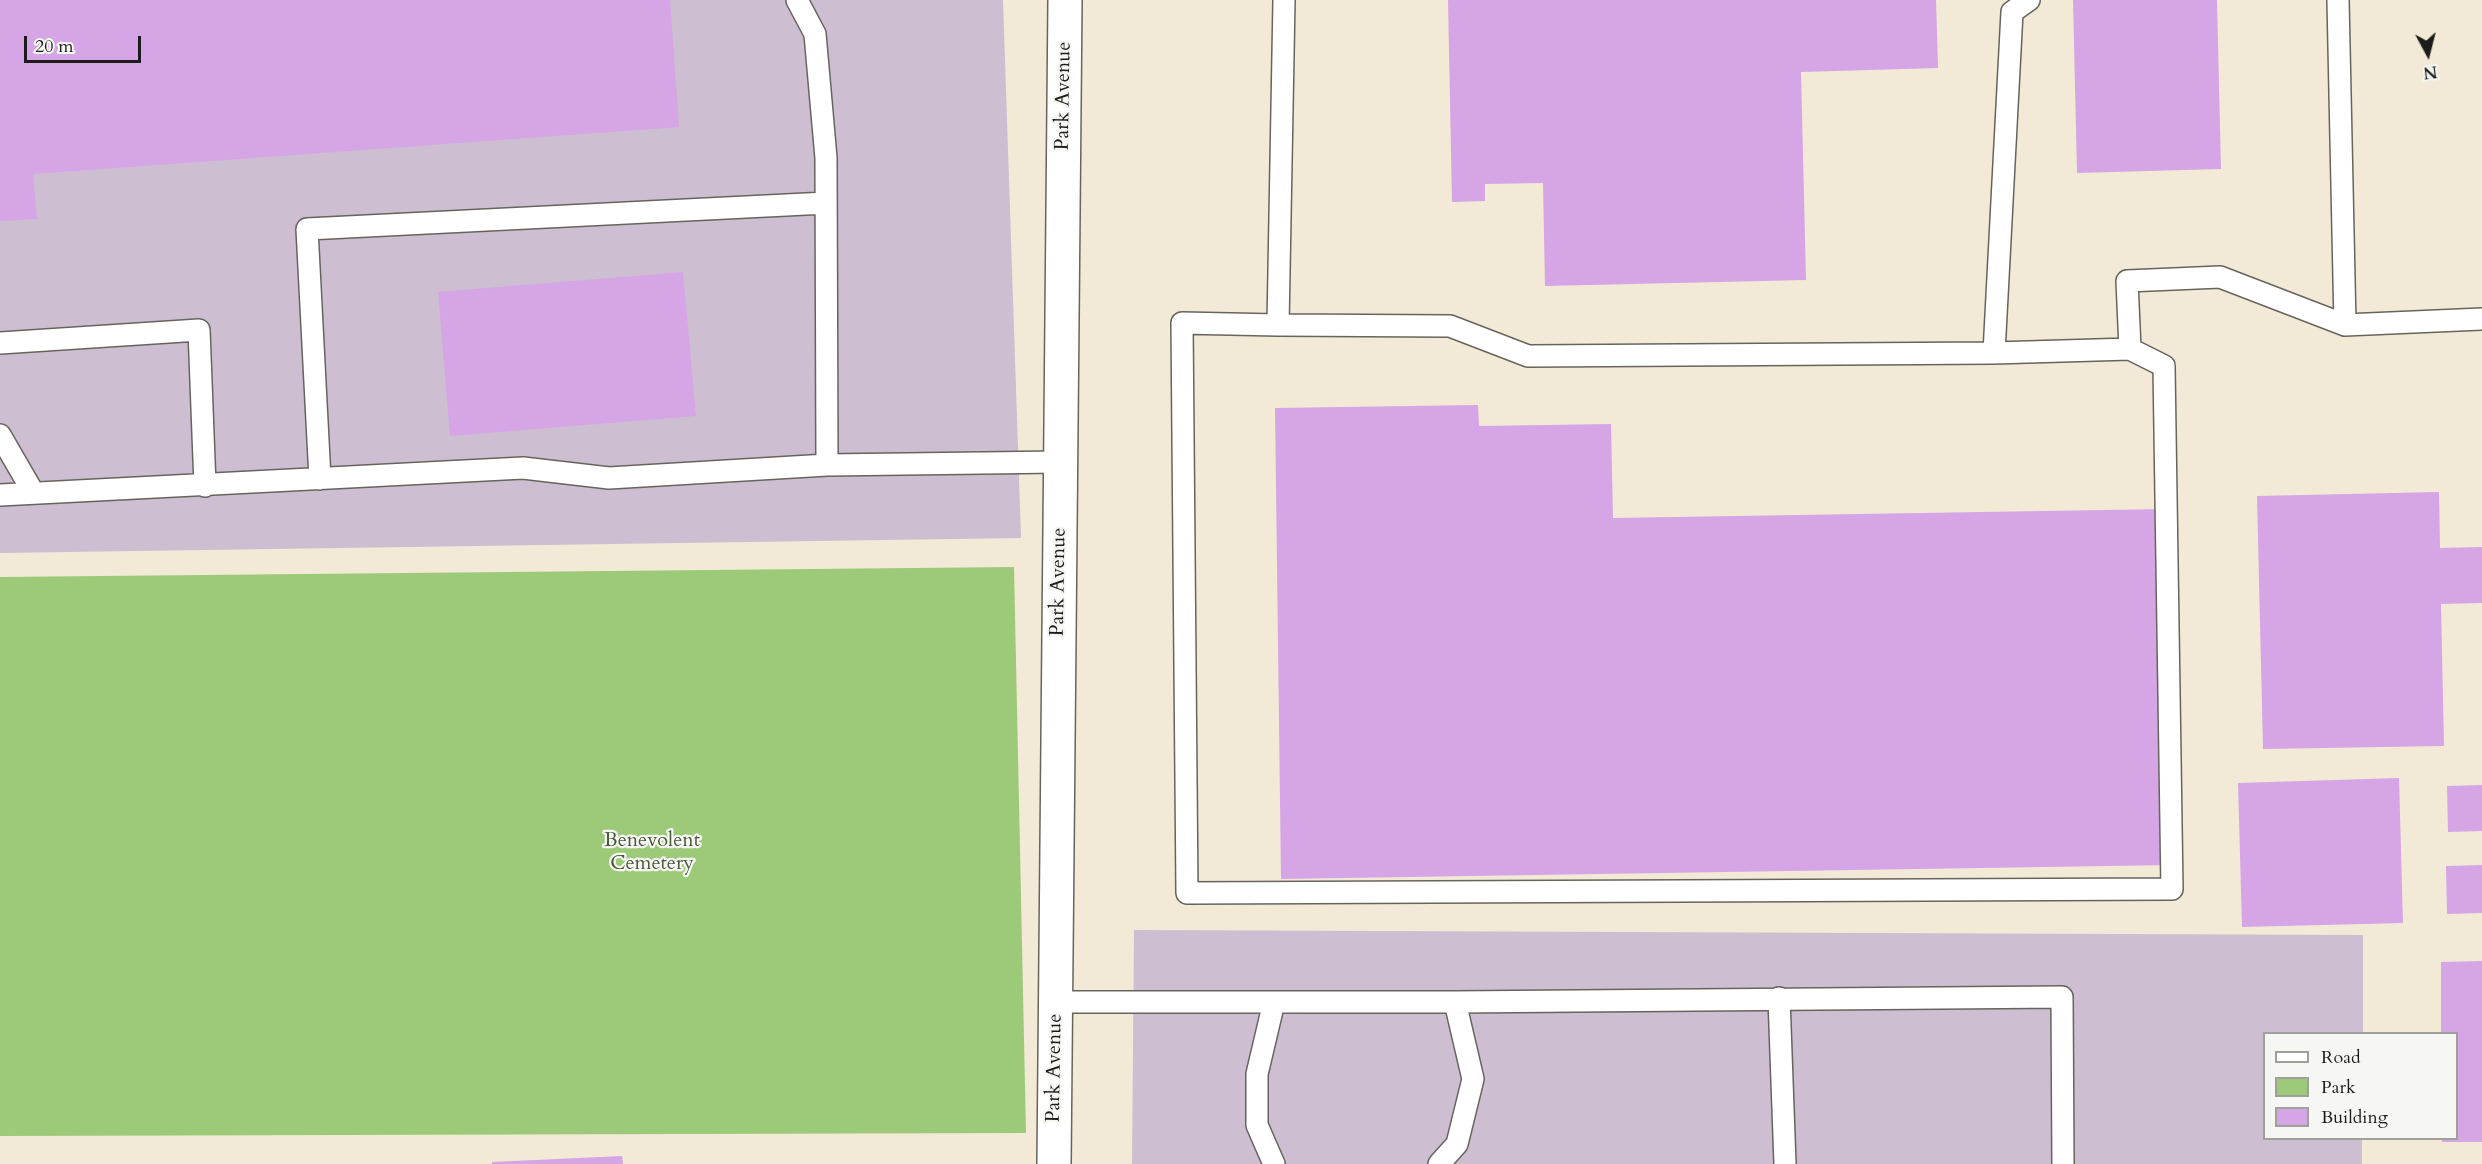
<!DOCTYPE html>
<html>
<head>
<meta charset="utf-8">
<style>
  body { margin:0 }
  #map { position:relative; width:2482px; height:1164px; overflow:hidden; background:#f2ead7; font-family:Cardo,serif }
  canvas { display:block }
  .legend { position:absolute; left:2263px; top:1032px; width:195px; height:108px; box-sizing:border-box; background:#f6f6f2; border:2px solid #9f9f9c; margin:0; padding:8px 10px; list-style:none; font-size:18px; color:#1c1c1c }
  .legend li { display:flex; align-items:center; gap:12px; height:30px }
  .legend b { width:30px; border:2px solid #9f9f9c }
  .north { position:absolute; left:2398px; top:24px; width:60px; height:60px; -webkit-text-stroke:4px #f6f6f2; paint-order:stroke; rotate:173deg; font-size:16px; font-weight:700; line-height:24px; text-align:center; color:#1c1c1c }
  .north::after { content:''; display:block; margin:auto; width:21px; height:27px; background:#1c1c1c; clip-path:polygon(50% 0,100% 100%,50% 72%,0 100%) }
  .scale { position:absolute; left:24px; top:36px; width:117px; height:27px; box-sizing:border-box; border:3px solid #1c1c1c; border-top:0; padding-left:8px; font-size:18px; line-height:21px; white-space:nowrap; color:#1c1c1c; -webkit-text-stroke:4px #f6f6f2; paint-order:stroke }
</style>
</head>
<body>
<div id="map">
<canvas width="2482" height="1164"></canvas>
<ul class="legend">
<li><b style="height:8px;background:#fff"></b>Road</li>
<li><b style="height:16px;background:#9cca78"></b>Park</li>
<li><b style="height:16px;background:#d5a5e5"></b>Building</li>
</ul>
<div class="north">N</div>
<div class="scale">20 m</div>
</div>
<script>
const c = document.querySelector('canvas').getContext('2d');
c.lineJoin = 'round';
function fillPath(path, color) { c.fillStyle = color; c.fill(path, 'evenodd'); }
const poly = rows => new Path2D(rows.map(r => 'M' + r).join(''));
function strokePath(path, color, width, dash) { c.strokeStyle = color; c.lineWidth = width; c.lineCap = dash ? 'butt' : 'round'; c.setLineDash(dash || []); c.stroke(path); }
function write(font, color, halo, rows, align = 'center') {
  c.font = font + ' Cardo,serif'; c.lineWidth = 4.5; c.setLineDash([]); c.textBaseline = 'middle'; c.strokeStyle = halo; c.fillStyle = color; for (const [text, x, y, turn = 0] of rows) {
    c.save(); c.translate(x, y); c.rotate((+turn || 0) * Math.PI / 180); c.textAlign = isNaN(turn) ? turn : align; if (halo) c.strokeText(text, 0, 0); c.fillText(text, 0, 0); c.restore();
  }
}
fillPath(poly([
  [0,0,1003,0,1021,538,0,553],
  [1134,930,2363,935,2363,1033,2264,1034,2264,1138,2362,1139,2362,1164,1132,1164]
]), '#cdbed2');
fillPath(poly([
  [1014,567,1026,1133,0,1136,0,577]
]), '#9cca78');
fillPath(poly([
  [0,0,670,0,679,127,33,174,37,219,0,221],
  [1448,0,1936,0,1938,68,1801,72,1806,280,1545,286,1543,183,1485,184,1485,201,1452,202],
  [2073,0,2217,0,2221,169,2077,173],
  [683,272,696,416,450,436,438,292],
  [1478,405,1479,426,1611,424,1613,518,2166,509,2171,865,1281,879,1275,408],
  [2439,492,2440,548,2482,547,2482,603,2441,604,2444,746,2263,749,2257,496],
  [2399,778,2403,923,2242,927,2238,783],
  [2482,785,2482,831,2448,832,2447,786],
  [2482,865,2482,913,2447,914,2446,866],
  [2482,961,2482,1142,2442,1142,2442,1138,2456,1138,2456,1034,2441,1034,2441,962],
  [622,1156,623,1164,492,1164,492,1162]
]), '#d5a5e5');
const lane = poly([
  [797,0,815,34,826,158,827,465],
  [1284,0,1278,325,1450,326,1528,356,1994,353,2130,349,2127,281,2220,277,2345,325,2482,319],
  [2338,0,2345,325],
  [1278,325,1182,323,1187,893,2172,889,2164,366,2130,349],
  [0,343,199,330,205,486],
  [1994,353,2012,12,2029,0],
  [0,435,33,492],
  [320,479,307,229,826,203],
  [0,495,523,468,609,478,827,465,1060,462],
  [1779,998,1785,1164],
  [1055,1002,1455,1002,2062,997,2063,1164],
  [1274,1164,1257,1125,1257,1074,1274,1002],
  [1439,1164,1457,1144,1473,1079,1455,1002]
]);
const street = poly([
  [1054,1164,1065,0]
]);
strokePath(lane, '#67645d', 24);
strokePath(street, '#67645d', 36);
strokePath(lane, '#fff', 21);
strokePath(street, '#fff', 33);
write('20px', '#1c1c1c', '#f6f6f2', [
  ["Park Avenue",1064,96,-89],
  ["Park Avenue",1059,582,-89],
  ["Park Avenue",1055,1068,-89]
]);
write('20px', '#49593c', '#f6f6f2', [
  ["Benevolent",652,841],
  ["Cemetery",652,864]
]);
</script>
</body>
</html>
